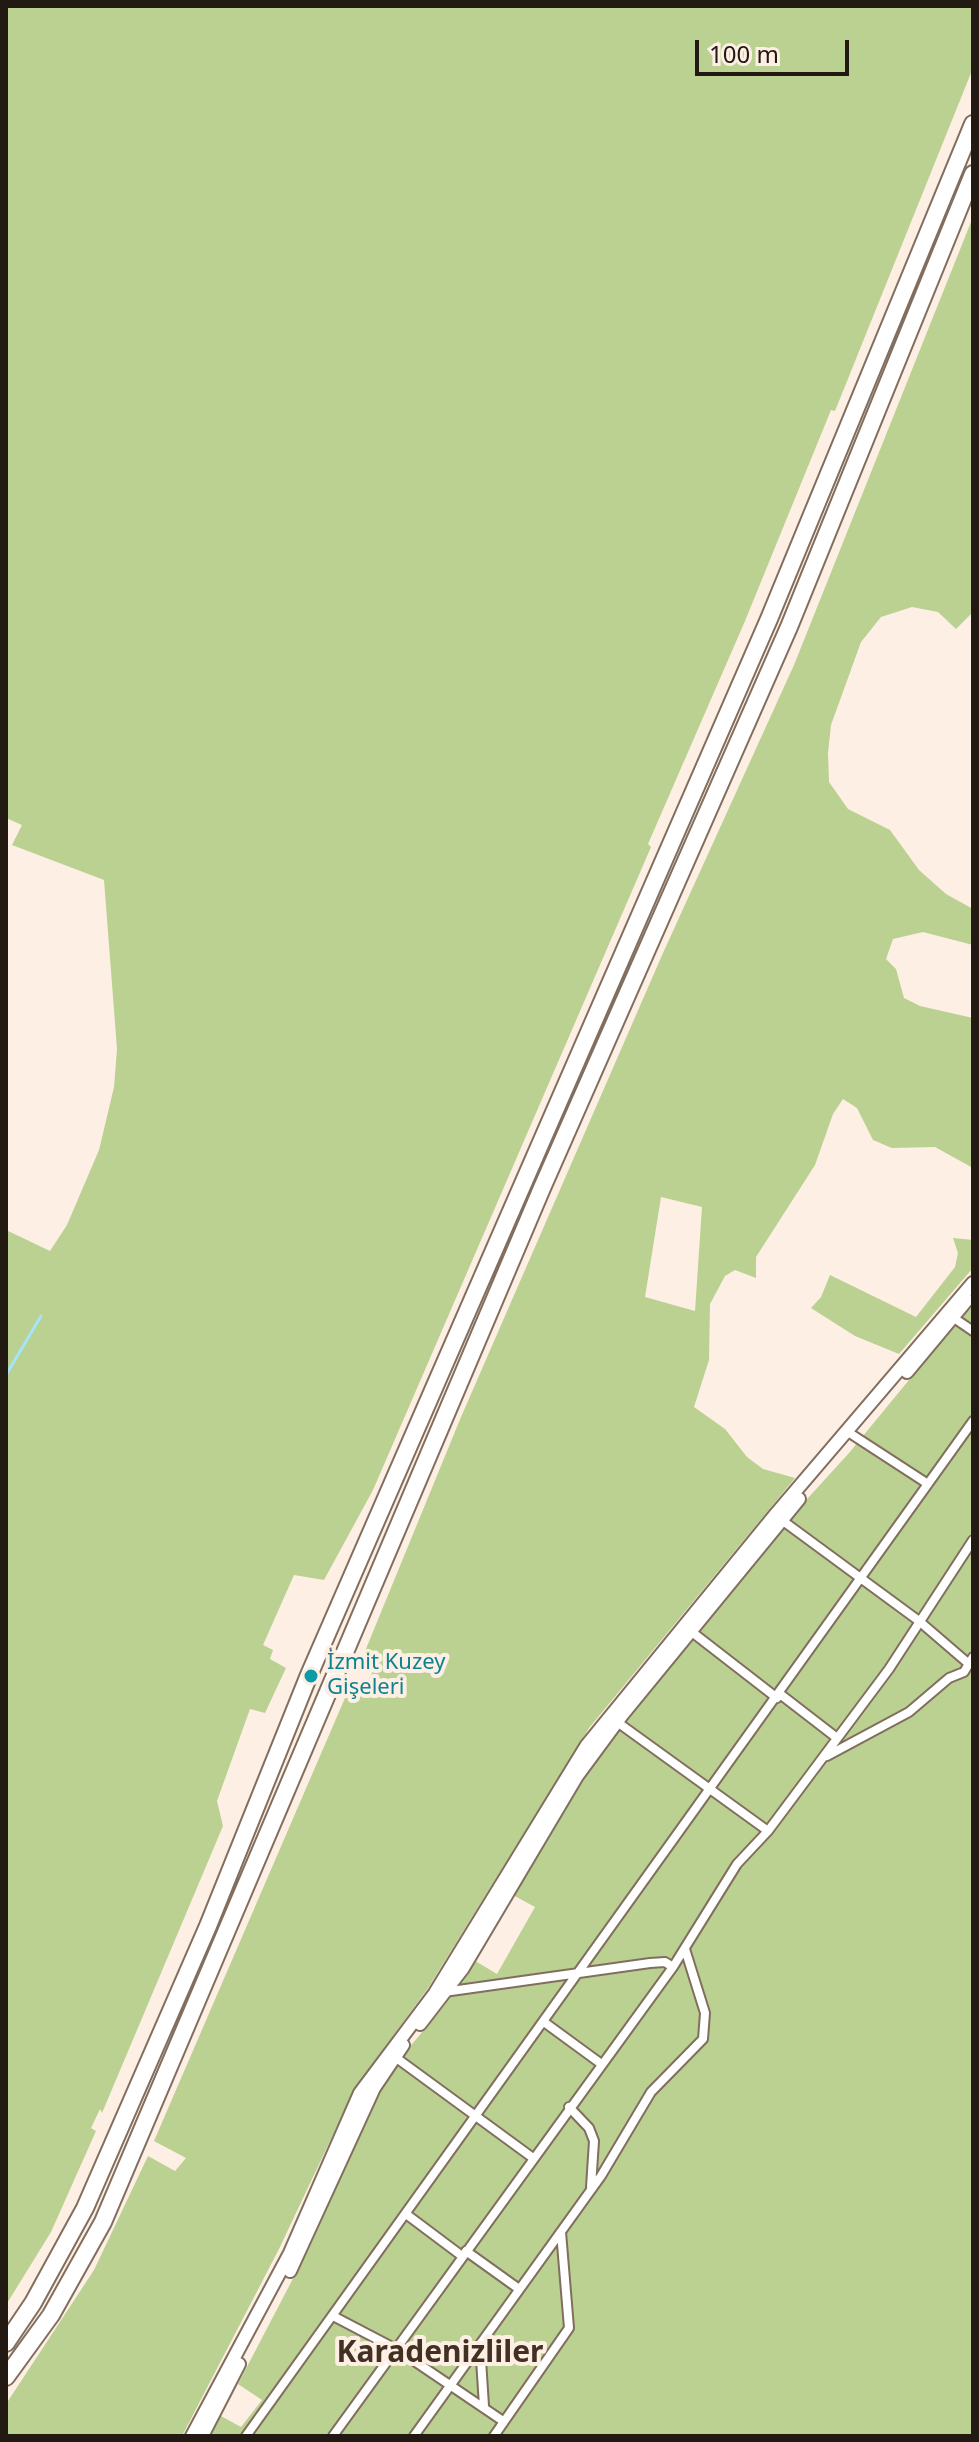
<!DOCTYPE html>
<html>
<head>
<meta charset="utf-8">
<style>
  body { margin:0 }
  #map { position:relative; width:979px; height:2442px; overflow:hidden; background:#fdefe4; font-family:"Noto Sans",sans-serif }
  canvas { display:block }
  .frame { position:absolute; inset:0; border:8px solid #211912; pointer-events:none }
  .scale { position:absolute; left:695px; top:40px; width:154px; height:36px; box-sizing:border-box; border:4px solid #211912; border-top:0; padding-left:10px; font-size:24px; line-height:28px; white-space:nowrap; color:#211912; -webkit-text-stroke:6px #fdefe4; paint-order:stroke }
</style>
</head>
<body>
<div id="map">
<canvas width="979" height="2442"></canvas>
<div class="frame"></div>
<div class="scale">100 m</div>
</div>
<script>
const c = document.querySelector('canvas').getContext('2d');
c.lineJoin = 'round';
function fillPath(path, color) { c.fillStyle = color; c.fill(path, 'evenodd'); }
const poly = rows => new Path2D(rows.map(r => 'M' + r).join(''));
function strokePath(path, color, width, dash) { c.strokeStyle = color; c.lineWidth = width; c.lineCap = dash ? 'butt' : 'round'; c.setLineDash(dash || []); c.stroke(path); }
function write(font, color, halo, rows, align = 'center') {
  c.font = font + ' "Noto Sans",sans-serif'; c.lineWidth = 8; c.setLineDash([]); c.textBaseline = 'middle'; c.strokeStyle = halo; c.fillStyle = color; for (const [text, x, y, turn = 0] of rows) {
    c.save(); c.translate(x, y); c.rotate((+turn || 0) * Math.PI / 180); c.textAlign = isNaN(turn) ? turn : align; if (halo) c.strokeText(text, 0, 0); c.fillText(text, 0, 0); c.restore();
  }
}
fillPath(poly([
  [6,6,973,6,973,68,835,411,831,410,745,621,648,844,651,847,373,1490,324,1580,294,1575,263,1645,273,1650,270,1659,286,1668,265,1713,250,1709,217,1801,223,1826,102,2113,100,2109,91,2128,96,2131,51,2232,6,2305,6,1230,50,1251,67,1225,99,1150,114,1087,117,1049,104,880,12,845,22,825,6,818],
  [973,217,973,612,956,629,938,612,912,607,881,617,861,642,831,725,828,753,829,782,848,809,890,830,919,870,946,894,973,909,973,945,923,932,893,939,886,959,896,969,904,998,920,1006,973,1018,973,1168,935,1147,892,1148,873,1140,857,1108,843,1099,833,1114,815,1165,756,1257,756,1278,735,1270,725,1276,710,1304,709,1360,694,1407,725,1429,747,1457,763,1469,795,1478,589,1728,428,1988,355,2088,279,2249,182,2436,6,2436,6,2404,94,2270,148,2156,175,2171,186,2158,154,2141,348,1691,363,1690,373,1671,361,1661,461,1417,663,953,794,665],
  [661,1197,702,1207,695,1311,645,1297],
  [953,1238,973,1240,973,1268,899,1354,855,1336,811,1308,821,1297,830,1275,916,1317,955,1267,958,1253],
  [973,1302,973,2436,211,2436,221,2416,241,2427,262,2400,238,2384,311,2244,371,2109,393,2067,443,2007,472,1959,497,1974,535,1907,511,1894,597,1753,778,1531,849,1453]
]), '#bad192');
strokePath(poly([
  [6,1375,41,1316]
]), '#a5e5f6', 3);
const street = poly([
  [951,1316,973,1331],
  [848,1432,928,1484],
  [779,1518,919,1621,969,1664],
  [688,1629,777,1698],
  [780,1694,837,1738],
  [613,1719,768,1831],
  [827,1756,909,1712,949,1678,964,1672,973,1657],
  [444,1992,650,1963,665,1962,673,1967],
  [544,2022,600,2063],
  [391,2054,533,2158],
  [569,2107,589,2128,594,2141,591,2187],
  [406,2214,462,2256],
  [466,2251,519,2289],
  [333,2316,398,2350,503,2421],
  [480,2344,484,2406],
  [246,2436,973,1421],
  [333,2436,673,1967,737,1864,768,1831,889,1669,973,1540],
  [414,2436,601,2176,651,2092,703,2039,705,2013,685,1949],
  [494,2436,569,2328,561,2232]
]);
const secondary = poly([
  [907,1372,967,1300],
  [420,2024,463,1968,577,1776,622,1715,799,1499],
  [290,2271,374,2088,403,2045],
  [192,2436,290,2253,360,2093,435,1993,587,1745,775,1515,973,1283],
  [202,2436,239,2364]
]);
const highway = poly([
  [6,2343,33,2303,85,2208,208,1926,309,1675,769,619,973,124],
  [6,2377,51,2315,103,2222,542,1188,789,627,973,174]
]);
strokePath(street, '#826e5e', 12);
strokePath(secondary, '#826e5e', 16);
strokePath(highway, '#826e5e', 20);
strokePath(street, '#fff', 8);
strokePath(secondary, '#fff', 12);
strokePath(highway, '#fff', 16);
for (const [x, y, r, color] of [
  [311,1676,8,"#0f9aa8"]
]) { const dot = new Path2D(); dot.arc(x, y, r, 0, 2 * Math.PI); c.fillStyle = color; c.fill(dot); strokePath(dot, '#fdefe4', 3); }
write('22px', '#0d838f', '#fdefe4', [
  ["İzmit Kuzey",327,1663],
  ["Gişeleri",327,1688]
], 'left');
write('bold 30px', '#423122', '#fdefe4', [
  ["Karadenizliler",440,2353]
]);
</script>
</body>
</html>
